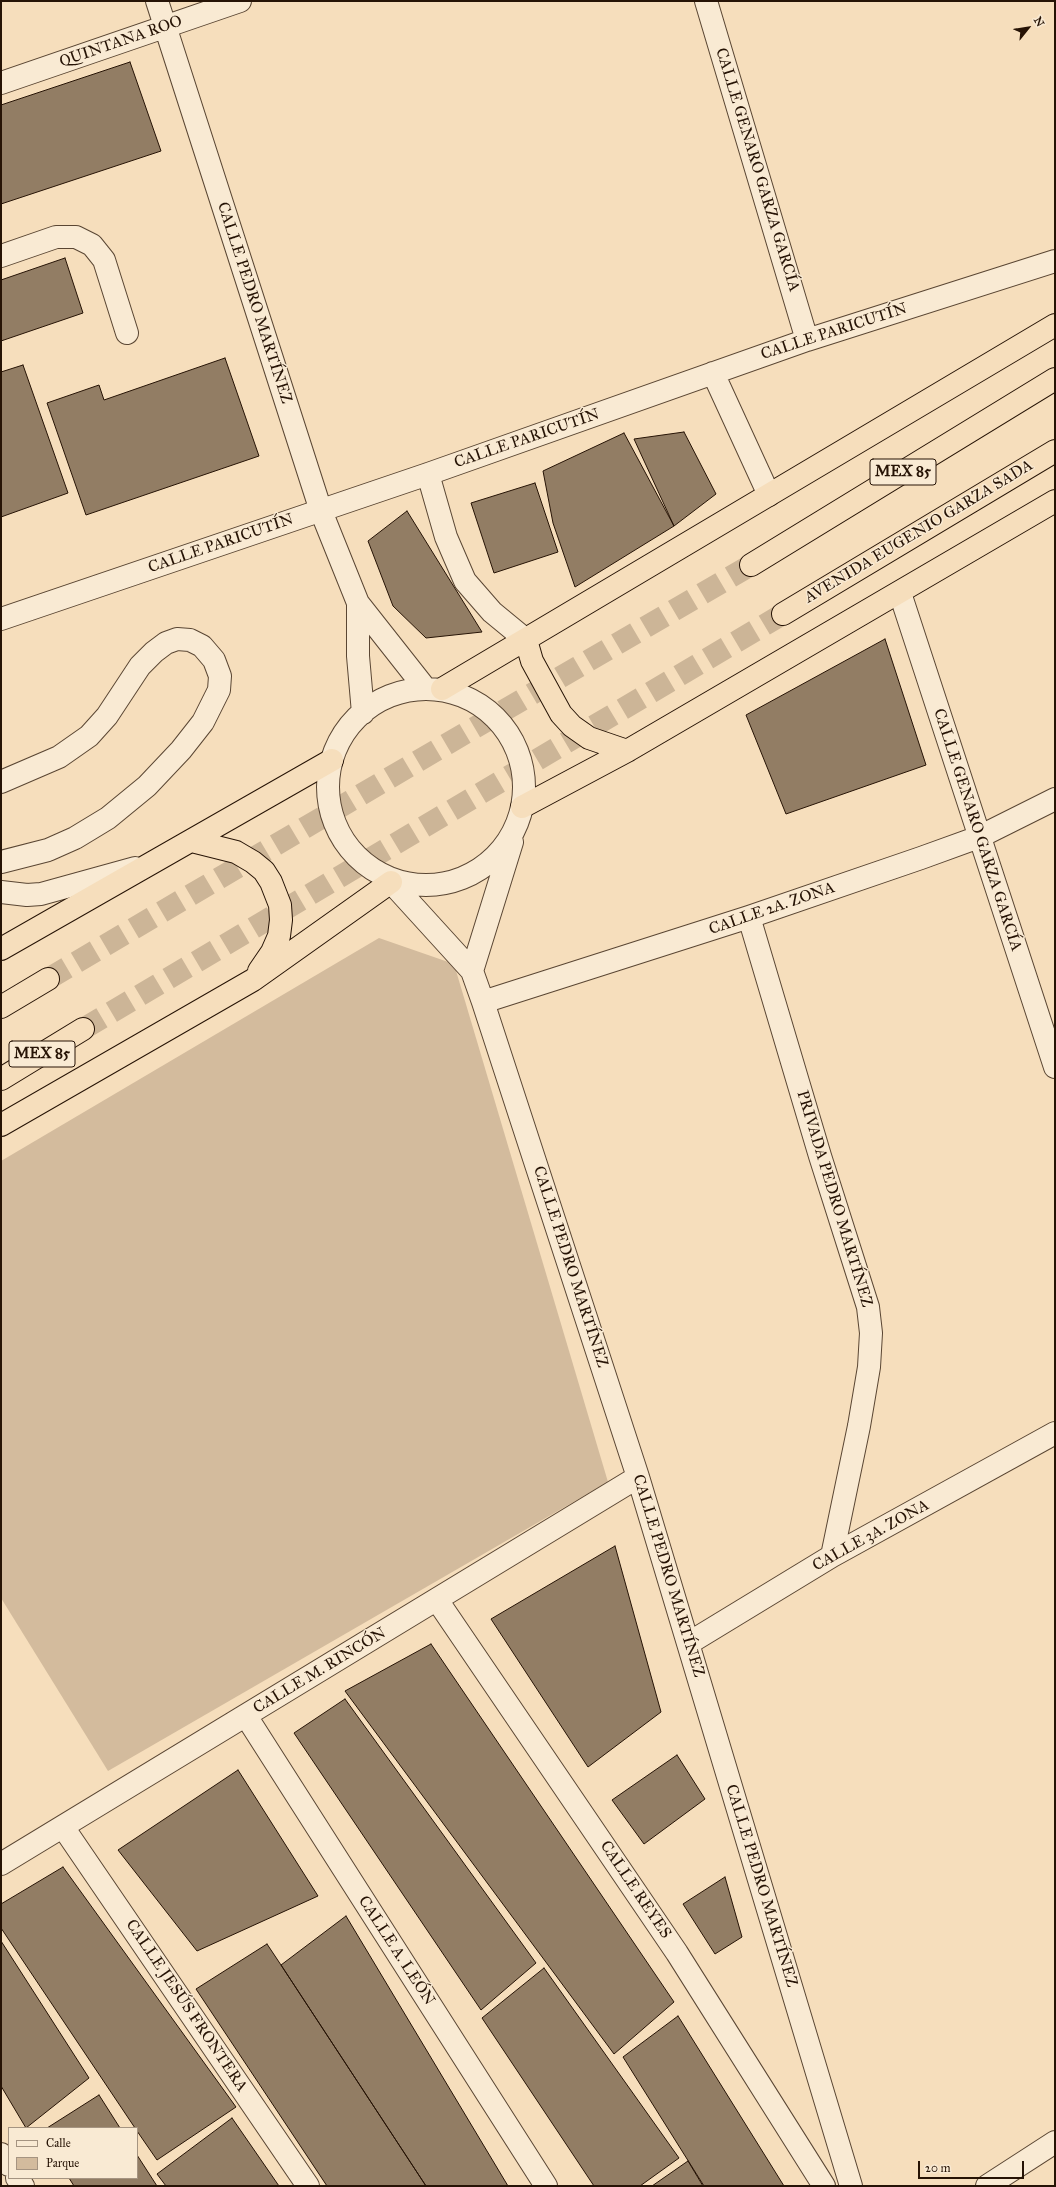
<!DOCTYPE html>
<html>
<head>
<meta charset="utf-8">
<style>
  body { margin:0 }
  #map { position:relative; width:1056px; height:2187px; overflow:hidden; background:#f6debc; font-family:"IM FELL Great Primer",serif }
  canvas { display:block }
  .frame { position:absolute; inset:0; border:2px solid #261305; pointer-events:none }
  .legend { position:absolute; left:8px; top:2127px; width:130px; height:52px; box-sizing:border-box; background:#f9ead3; border:1px solid #a59481; margin:0; padding:5px 7px; list-style:none; font-size:12px; color:#261305 }
  .legend li { display:flex; align-items:center; gap:8px; height:20px }
  .legend b { width:20px; border:1px solid #a59481 }
  .north { position:absolute; left:1008px; top:8px; width:40px; height:40px; -webkit-text-stroke:3px #f9ead3; paint-order:stroke; rotate:60deg; font-size:11px; font-weight:700; line-height:16px; text-align:center; color:#261305 }
  .north::after { content:''; display:block; margin:auto; width:14px; height:18px; background:#261305; clip-path:polygon(50% 0,100% 100%,50% 72%,0 100%) }
  .scale { position:absolute; left:918px; top:2161px; width:106px; height:18px; box-sizing:border-box; border:2px solid #261305; border-top:0; padding-left:5px; font-size:12px; line-height:14px; white-space:nowrap; color:#261305; -webkit-text-stroke:3px #f9ead3; paint-order:stroke }
</style>
</head>
<body>
<div id="map">
<canvas width="1056" height="2187"></canvas>
<div class="frame"></div>
<ul class="legend">
<li><b style="height:5px;background:#f9ead3"></b>Calle</li>
<li><b style="height:11px;background:#d3bb9d"></b>Parque</li>
</ul>
<div class="north">N</div>
<div class="scale">20 m</div>
</div>
<script>
const c = document.querySelector('canvas').getContext('2d');
c.lineJoin = 'round';
function fillPath(path, color) { c.fillStyle = color; c.fill(path, 'evenodd'); }
const poly = rows => new Path2D(rows.map(r => 'M' + r).join(''));
function strokePath(path, color, width, dash) { c.strokeStyle = color; c.lineWidth = width; c.lineCap = dash ? 'butt' : 'round'; c.setLineDash(dash || []); c.stroke(path); }
function write(font, color, halo, rows, align = 'center') {
  c.font = font + ' "IM FELL Great Primer",serif'; c.lineWidth = 3; c.setLineDash([]); c.textBaseline = 'middle'; c.strokeStyle = halo; c.fillStyle = color; for (const [text, x, y, turn = 0] of rows) {
    c.save(); c.translate(x, y); c.rotate((+turn || 0) * Math.PI / 180); c.textAlign = isNaN(turn) ? turn : align; if (halo) c.strokeText(text, 0, 0); c.fillText(text, 0, 0); c.restore();
  }
}
fillPath(poly([
  [379,938,454,964,608,1482,108,1771,1,1598,1,1161]
]), '#d3bb9d');
const building = poly([
  [130,62,161,151,1,204,1,105,130,62],
  [65,258,83,313,1,341,1,280,65,258],
  [225,358,259,456,86,515,47,403,99,385,104,400,225,358],
  [23,365,68,493,1,517,1,372,23,365],
  [684,432,716,494,674,526,634,439,684,432],
  [624,433,674,526,575,587,553,523,543,471,624,433],
  [535,483,558,552,494,573,471,503,535,483],
  [407,511,482,632,426,638,393,606,368,541,407,511],
  [885,639,926,765,786,814,746,715,885,639],
  [615,1546,661,1712,588,1767,491,1619,615,1546],
  [431,1644,674,2002,614,2054,345,1691,431,1644],
  [345,1699,536,1963,481,2010,294,1733,345,1699],
  [677,1755,705,1799,644,1844,612,1800,677,1755],
  [238,1770,318,1896,197,1951,118,1850,238,1770],
  [63,1867,236,2107,157,2160,137,2131,137,2128,135,2128,1,1928,1,1904,63,1867],
  [725,1877,742,1937,715,1954,683,1904,725,1877],
  [346,1916,508,2186,426,2186,281,1965,346,1916],
  [1,1941,89,2078,26,2128,1,2086,1,1941],
  [267,1944,281,1965,426,2186,327,2186,196,1989,267,1944],
  [544,1968,679,2158,640,2186,594,2186,482,2018,544,1968],
  [678,2016,784,2186,704,2186,623,2057,678,2016],
  [99,2095,120,2128,47,2128,99,2095],
  [232,2118,279,2186,166,2186,157,2174,232,2118],
  [137,2155,157,2186,74,2186,69,2178,137,2178,137,2155],
  [688,2161,703,2186,652,2186,688,2161]
]);
fillPath(building, '#927d64');
strokePath(building, '#261305', 1);
strokePath(poly([
  [48,979,751,565],
  [83,1029,783,614]
]), '#ccb597', 22, [22, 11]);
const minor = poly([
  [157,1,321,511,358,603,425,688],
  [706,1,807,340],
  [1,83,240,1],
  [1,256,56,237,76,237,92,245,104,260,127,333],
  [713,373,769,495],
  [428,474,446,537,465,581,492,612,526,640],
  [900,593,1055,1067],
  [358,603,358,656,363,713],
  [1,619,428,474,807,340,1055,261],
  '328 787a98 98 0 1 1 196 0a98 98 0 1 1-196 0Z',
  [1,782,59,757,89,736,107,716,140,666,154,652,166,643,177,639,190,640,202,646,214,660,220,676,219,690,203,722,181,750,147,786,108,818,75,838,48,850,1,862],
  [391,882,472,971,483,1002,638,1477,851,2186],
  [1,892,27,895,41,894,135,868],
  [749,917,820,1156,868,1307,871,1333,869,1367,859,1426,832,1556],
  [472,971,512,842],
  [483,1002,749,917,921,858,979,837,1055,799],
  [437,1600,677,1953,824,2186],
  [689,1643,832,1556,1055,1433],
  [246,1716,546,2186],
  [63,1827,308,2186],
  [1,1864,638,1477],
  [1,2154,9,2165],
  [17,2178,23,2186],
  [987,2186,1055,2142]
]);
const highway = poly([
  [751,565,1055,379],
  [783,614,1055,451],
  [526,640,532,661,561,714,572,726,589,738,627,751],
  [442,689,1055,325],
  [522,807,627,751,1055,501],
  [192,841,236,852,253,862,264,871,271,882,280,905,281,920,279,936,272,952,259,971],
  [1,949,332,760],
  [1,1007,48,979],
  [1,1079,83,1029],
  [1,1125,253,980,391,882]
]);
strokePath(minor, '#5a4633', 24);
strokePath(highway, '#261305', 24);
strokePath(poly([
  [439,890,460,880]
]), '#261305', 2.5, [3, 2]);
strokePath(minor, '#f9ead3', 22);
strokePath(highway, '#f6debc', 22);
for (const [x, y, w] of [
  [903,472,66],
  [42,1054,66]
]) { const box = new Path2D(); box.roundRect(x - w / 2, y - 13, w, 26, 3); c.fillStyle = '#f9ead3'; c.fill(box); strokePath(box, '#261305', 1); }
write('bold 15px', '#261305', null, [
  ["MEX 85",903,472],
  ["MEX 85",42,1054]
]);
write('16px', '#261305', '#f9ead3', [
  ["QUINTANA ROO",121,42,-19],
  ["CALLE GENARO GARZA GARCÍA",757,170,73],
  ["CALLE PEDRO MARTÍNEZ",254,303,72],
  ["CALLE PARICUTÍN",834,332,-18],
  ["CALLE PARICUTÍN",527,439,-19],
  ["AVENIDA EUGENIO GARZA SADA",919,532,-31],
  ["CALLE PARICUTÍN",221,544,-19],
  ["CALLE GENARO GARZA GARCÍA",977,830,72],
  ["CALLE 2A. ZONA",772,909,-19],
  ["PRIVADA PEDRO MARTÍNEZ",834,1199,73],
  ["CALLE PEDRO MARTÍNEZ",570,1267,72],
  ["CALLE 3A. ZONA",871,1536,-29],
  ["CALLE PEDRO MARTÍNEZ",668,1576,73],
  ["CALLE M. RINCÓN",320,1671,-31],
  ["CALLE PEDRO MARTÍNEZ",761,1886,73],
  ["CALLE REYES",635,1890,56],
  ["CALLE A. LEÓN",396,1951,57],
  ["CALLE JESÚS FRONTERA",186,2006,56]
]);
</script>
</body>
</html>
